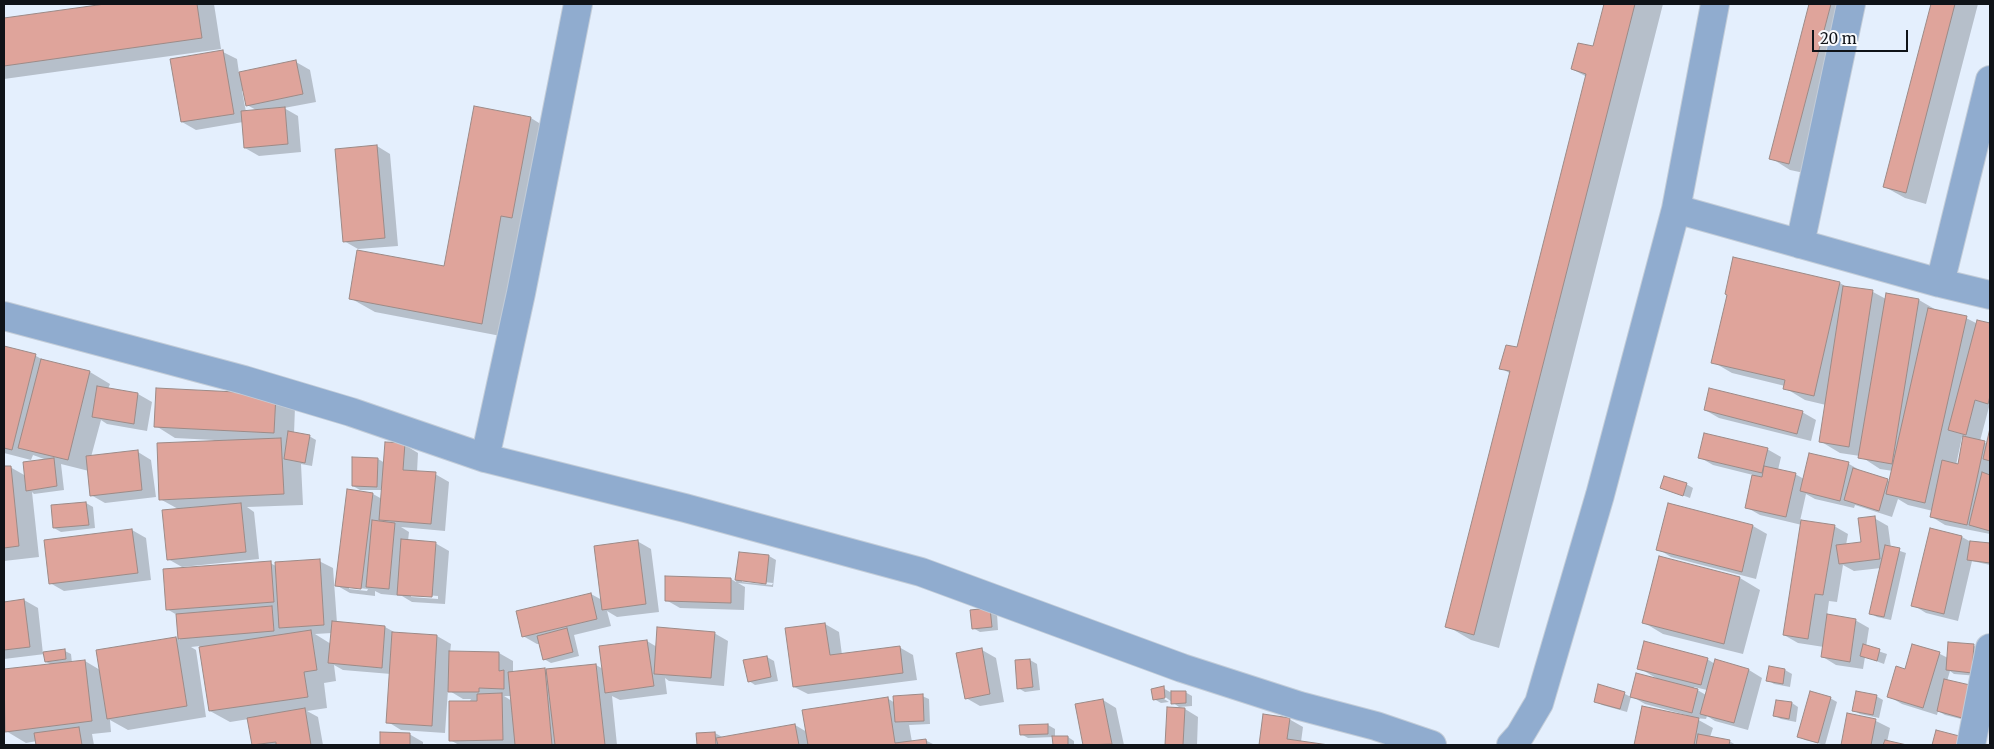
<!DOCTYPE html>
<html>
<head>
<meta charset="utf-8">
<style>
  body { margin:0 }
  #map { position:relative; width:1994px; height:749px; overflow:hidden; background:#e4effd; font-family:Merriweather,serif }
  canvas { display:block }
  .frame { position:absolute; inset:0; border:5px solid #0f1318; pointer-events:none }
  .scale { position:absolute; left:1812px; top:30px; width:96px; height:22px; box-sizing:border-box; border:2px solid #0f1318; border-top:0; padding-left:6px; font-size:15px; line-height:18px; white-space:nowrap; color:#0f1318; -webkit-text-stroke:4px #f9fbfe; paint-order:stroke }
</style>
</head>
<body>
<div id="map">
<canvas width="1994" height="749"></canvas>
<div class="frame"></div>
<div class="scale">20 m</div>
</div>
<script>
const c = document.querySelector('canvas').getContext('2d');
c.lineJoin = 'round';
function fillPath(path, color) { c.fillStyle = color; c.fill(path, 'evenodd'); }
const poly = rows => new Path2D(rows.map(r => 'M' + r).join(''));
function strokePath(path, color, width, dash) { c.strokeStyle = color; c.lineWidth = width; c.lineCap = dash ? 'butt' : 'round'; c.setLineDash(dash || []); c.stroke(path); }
fillPath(poly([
  [115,4,214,4,221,49,4,79,4,19],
  [1605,4,1663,4,1499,648,1471,640,1447,626,1511,374,1501,368,1518,349,1587,77,1572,69,1594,48],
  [1811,4,1853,4,1809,174,1790,170,1771,158],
  [1932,4,1978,4,1926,204,1905,198,1885,187],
  [223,52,237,59,239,73,296,62,310,70,316,102,284,108,298,116,301,152,259,156,245,148,243,122,196,130,182,122],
  [242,91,244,91,247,105,258,111,246,112],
  [475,108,531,118,555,133,506,337,375,312,350,298,445,267],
  [377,146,390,154,398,246,358,249,344,241],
  [1840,283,1848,288,1873,292,1886,299,1919,300,1938,311,1966,318,1978,324,1978,321,1990,325,1990,408,1989,407,1980,441,1988,444,1990,433,1990,534,1945,525,1932,517,1933,511,1908,505,1898,499,1892,517,1855,505,1854,508,1815,499,1806,494,1800,521,1834,526,1848,534,1846,545,1862,543,1874,518,1888,526,1891,548,1906,553,1891,620,1877,617,1870,613,1881,568,1854,571,1843,565,1837,602,1829,601,1827,615,1855,620,1869,628,1866,647,1887,654,1884,664,1865,657,1863,669,1836,665,1823,657,1824,647,1798,643,1784,635,1802,525,1760,515,1746,507,1753,475,1713,465,1699,457,1767,449,1781,457,1778,470,1795,474,1804,479,1809,455,1849,464,1863,472,1890,482,1893,471,1880,469,1860,456,1840,453,1820,441,1826,405,1805,400,1785,388,1785,386,1732,373,1713,362],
  [1962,437,1964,438,1959,465,1956,465],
  [4,347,36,356,45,361,90,372,110,384,108,389,138,394,152,402,147,431,107,424,101,420,91,457,138,452,151,460,156,497,105,503,91,495,89,471,61,464,64,490,34,494,32,492,39,557,4,561,4,468,10,467,26,476,47,460,33,455,31,460,4,453],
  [275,396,295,407,294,434,309,436,316,440,312,466,301,464,303,505,247,507,254,512,259,559,182,567,168,559,180,510,160,499,214,440,175,438,156,426],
  [1705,410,1802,412,1816,420,1811,441,1719,418],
  [405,445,418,453,417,472,435,474,449,482,445,531,401,527,409,532,408,541,435,543,449,551,445,604,412,602,402,596,381,594,375,591,375,596,350,593,336,585,373,494,382,499,383,490,360,490,353,486,378,459,385,463],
  [349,587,368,589,367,591,349,589],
  [411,594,438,596,438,599,411,597],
  [1686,484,1693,488,1690,498,1661,487],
  [86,503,93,507,95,528,61,532,54,528],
  [1669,505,1753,526,1767,534,1756,579,1671,557,1658,549],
  [132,530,146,538,151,580,64,591,50,583],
  [1931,530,1962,537,1971,542,1990,544,1990,565,1972,561,1958,621,1926,613,1913,605],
  [637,541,651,549,659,612,617,617,607,611,611,626,574,635,579,656,551,663,544,659,540,644,537,644,523,636,591,594,602,600],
  [740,553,769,556,776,560,773,587,738,583,745,587,744,610,680,608,666,600,731,579,736,582],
  [742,580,773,583,772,585,742,582],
  [1660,557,1740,578,1760,590,1743,654,1663,634,1643,622],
  [319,561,333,568,337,623,385,627,396,633,437,636,451,644,450,653,499,653,513,661,513,673,596,665,603,669,647,641,657,647,714,633,728,641,724,686,669,681,665,678,667,694,620,700,612,696,617,745,459,745,450,740,471,699,463,699,448,690,445,733,401,730,388,722,391,674,343,670,334,665,336,681,324,683,327,708,307,711,318,717,323,745,253,745,249,719,230,722,210,711,200,646,191,647,196,650,206,717,128,730,110,720,111,732,92,734,94,745,37,745,37,741,26,743,6,731,4,712,4,671,52,665,46,662,45,654,4,659,4,603,24,600,38,608,43,654,65,651,71,654,72,663,85,661,100,670,97,651,176,638,180,640,177,615,167,609,270,563,276,566],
  [332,633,331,644,315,634],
  [504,696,512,696,512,701],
  [990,609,997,613,998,630,980,632,973,628],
  [825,624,839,632,842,655,899,647,913,655,917,680,808,694,794,687],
  [1950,643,1974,646,1981,649,1978,676,1954,674,1950,671,1947,681,1969,721,1945,715,1938,711,1937,715,1902,704,1888,696,1906,670,1913,646,1940,654,1948,658],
  [982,650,996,658,1004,702,980,706,966,698],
  [767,657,774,661,778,681,755,685,749,681],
  [1707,659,1715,664,1749,670,1762,678,1748,730,1715,721,1707,716,1706,719,1695,718,1713,728,1710,737,1729,741,1736,745,1635,745,1643,708,1686,717,1686,715,1645,704,1631,696,1656,678,1639,668],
  [1694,687,1707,690,1706,695,1694,688],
  [1030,660,1037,664,1040,690,1025,692,1018,688,1016,662],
  [1770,668,1785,670,1792,674,1790,687,1774,684,1768,680],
  [1163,688,1170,692,1185,692,1192,696,1192,706,1179,707,1161,694,1159,696,1169,702,1161,703,1154,699],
  [1625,694,1631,697,1627,712,1602,705,1595,701],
  [922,696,929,699,930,724,909,725,912,742,925,740,935,745,698,745,698,734,715,733,724,738,795,725,807,732,887,698,895,703],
  [1876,696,1883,700,1879,718,1860,714,1853,710],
  [1830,698,1837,702,1825,745,1805,740,1798,736],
  [1103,700,1116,708,1124,745,1084,745,1077,705],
  [1777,701,1792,703,1798,707,1796,722,1781,719,1775,716],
  [1168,708,1185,709,1198,717,1197,745,1166,745],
  [1848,715,1876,721,1890,728,1887,742,1902,745,1842,745],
  [1264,716,1289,719,1303,727,1301,742,1323,745,1261,745],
  [1048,725,1055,729,1055,737,1068,737,1074,741,1074,745,1054,745,1054,737,1028,738,1021,734],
  [381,734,409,734,423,742,423,745,381,745]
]), '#0003');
const building = poly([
  [105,4,197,4,202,38,4,66,4,18,105,4],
  [1604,4,1635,4,1474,635,1445,627,1510,371,1499,369,1506,345,1517,347,1586,74,1571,69,1578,43,1593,46,1604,4],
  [1809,4,1831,4,1789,164,1769,159,1809,4],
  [1931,4,1955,4,1906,193,1883,187,1931,4],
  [223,50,234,114,181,122,170,59,223,50],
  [296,60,303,94,246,106,239,72,296,60],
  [474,106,531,117,512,218,501,216,482,324,349,299,357,250,444,266,474,106],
  [285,107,288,144,244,148,241,111,285,107],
  [377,145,385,238,343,242,335,149,377,145],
  [1733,257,1840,282,1814,396,1783,389,1785,380,1711,363,1727,295,1725,294,1733,257],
  [1843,286,1873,290,1849,447,1819,442,1843,286],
  [1886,293,1919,299,1892,464,1858,458,1886,293],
  [1928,308,1967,316,1925,503,1886,494,1928,308],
  [1977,320,1990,323,1990,396,1988,404,1975,400,1966,435,1948,430,1977,320],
  [4,346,36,354,12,450,4,448,4,346],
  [41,359,90,371,68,460,18,448,41,359],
  [97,386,138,393,134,424,92,417,97,386],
  [156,388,276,394,274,433,154,427,156,388],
  [1709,388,1803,411,1797,434,1704,410,1709,388],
  [1990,428,1990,461,1983,459,1990,428],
  [288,431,310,435,305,463,284,459,288,431],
  [1704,433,1768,448,1762,473,1698,458,1704,433],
  [1963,436,1985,441,1967,525,1930,517,1942,460,1958,464,1963,436],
  [281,438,284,494,159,500,157,443,281,438],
  [385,442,405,443,403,470,436,472,431,524,379,520,385,442],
  [138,450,142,490,90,496,86,456,138,450],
  [1809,453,1849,462,1840,501,1800,491,1809,453],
  [352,457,378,458,377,487,352,486,352,457],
  [54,458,57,486,26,491,23,462,54,458],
  [4,466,11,466,19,546,4,548,4,466],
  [1764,466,1796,473,1786,517,1745,508,1752,475,1762,477,1764,466],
  [1853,468,1888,479,1879,511,1844,500,1853,468],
  [1982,472,1990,475,1990,531,1969,525,1982,472],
  [1664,476,1687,483,1683,496,1660,488,1664,476],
  [347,489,373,493,361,589,335,586,347,489],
  [86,502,89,525,53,528,51,505,86,502],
  [241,503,246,552,167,560,162,510,241,503],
  [1668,503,1753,525,1742,572,1656,550,1668,503],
  [1875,516,1880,559,1839,564,1836,545,1861,542,1858,518,1875,516],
  [372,520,395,523,389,589,366,587,372,520],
  [1801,520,1835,525,1823,595,1815,594,1808,639,1783,635,1801,520],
  [1930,528,1962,536,1944,614,1911,606,1930,528],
  [132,529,138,573,49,584,44,540,132,529],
  [401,539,436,542,432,597,397,595,401,539],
  [638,540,646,604,602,610,594,546,638,540],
  [1970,541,1990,543,1990,563,1967,560,1970,541],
  [1885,545,1900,548,1884,617,1869,614,1885,545],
  [739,552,769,555,766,584,735,580,739,552],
  [1659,556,1740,577,1724,644,1642,623,1659,556],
  [320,559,324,625,279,628,275,562,320,559],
  [271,561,274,602,166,610,163,569,271,561],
  [665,576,731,578,731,603,665,601,665,576],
  [591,593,597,619,522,637,516,611,591,593],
  [24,599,30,647,4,650,4,602,24,599],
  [272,606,274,631,178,639,176,614,272,606],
  [990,608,992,627,972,629,970,610,990,608],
  [1827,614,1856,619,1850,662,1821,657,1827,614],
  [332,621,385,626,382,668,328,663,332,621],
  [825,623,830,655,900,646,903,673,793,687,785,628,825,623],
  [657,627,715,632,711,678,654,674,657,627],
  [567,628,573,652,543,660,537,636,567,628],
  [311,630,317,670,304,672,308,697,209,711,199,647,311,630],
  [392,632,437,635,432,726,386,723,392,632],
  [176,637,187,706,107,719,96,650,176,637],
  [647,640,654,686,605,693,599,646,647,640],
  [1644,641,1708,658,1701,685,1637,669,1644,641],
  [1948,642,1974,644,1972,673,1946,670,1948,642],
  [1863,644,1880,649,1877,661,1860,656,1863,644],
  [1912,644,1940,652,1923,708,1887,697,1896,666,1905,669,1912,644],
  [982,648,990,694,965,699,956,653,982,648],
  [65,649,66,659,45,662,43,652,65,649],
  [449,651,499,652,499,671,504,670,504,689,479,688,479,692,448,692,449,651],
  [767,656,771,677,748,682,743,660,767,656],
  [1030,659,1033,687,1017,689,1015,660,1030,659],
  [1715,659,1749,669,1734,723,1700,714,1715,659],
  [85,660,92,721,5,732,4,669,85,660],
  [596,664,605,745,555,745,546,669,596,664],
  [1769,666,1785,669,1783,684,1766,681,1769,666],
  [545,668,552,745,515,745,508,672,545,668],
  [1636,673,1698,689,1692,713,1630,697,1636,673],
  [1944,679,1970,685,1962,718,1937,711,1944,679],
  [1598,684,1625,692,1620,709,1594,702,1598,684],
  [1164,686,1165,698,1153,700,1151,689,1164,686],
  [1171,691,1186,691,1186,703,1171,704,1171,691],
  [1810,691,1831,697,1818,743,1797,737,1810,691],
  [1856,691,1877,695,1873,715,1852,711,1856,691],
  [502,693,503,740,449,741,449,701,477,701,477,694,502,693],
  [923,694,924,721,895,722,893,696,923,694],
  [888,697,895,743,926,739,927,745,808,745,802,710,888,697],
  [1103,699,1112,744,1083,745,1075,704,1103,699],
  [1776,700,1792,702,1789,719,1773,716,1776,700],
  [1642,706,1699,718,1694,745,1634,745,1642,706],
  [1167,707,1185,708,1183,745,1165,745,1167,707],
  [305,708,311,745,276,745,276,742,252,745,247,718,305,708],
  [1847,713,1876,719,1871,745,1841,745,1847,713],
  [1263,714,1290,718,1287,739,1329,745,1259,745,1263,714],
  [795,724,799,745,718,745,716,738,795,724],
  [1048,724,1048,734,1020,735,1019,725,1048,724],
  [79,727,82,745,36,745,34,733,79,727],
  [1936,730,1967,738,1965,745,1932,745,1936,730],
  [380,732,410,733,410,745,380,745,380,732],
  [715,732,716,745,697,745,696,733,715,732],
  [1698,734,1730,740,1729,745,1696,745,1698,734],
  [1052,736,1068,736,1068,745,1053,745,1052,736],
  [1885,740,1907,745,1883,745,1885,740]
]);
fillPath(building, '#dfa49b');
strokePath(building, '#9c8a87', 1);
const minor = poly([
  [1676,209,1940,283,1990,295],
  [1800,244,1851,4],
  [1940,283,1990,80],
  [4,316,244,380,351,412,485,458,685,508,921,572,1182,668,1300,706,1376,726,1432,745],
  [485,458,521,293,578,4],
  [1511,745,1520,735,1539,703,1600,495,1676,209,1715,4],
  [1971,745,1990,648]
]);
strokePath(minor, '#c2ccd8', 30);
strokePath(minor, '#90accf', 28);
</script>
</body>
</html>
